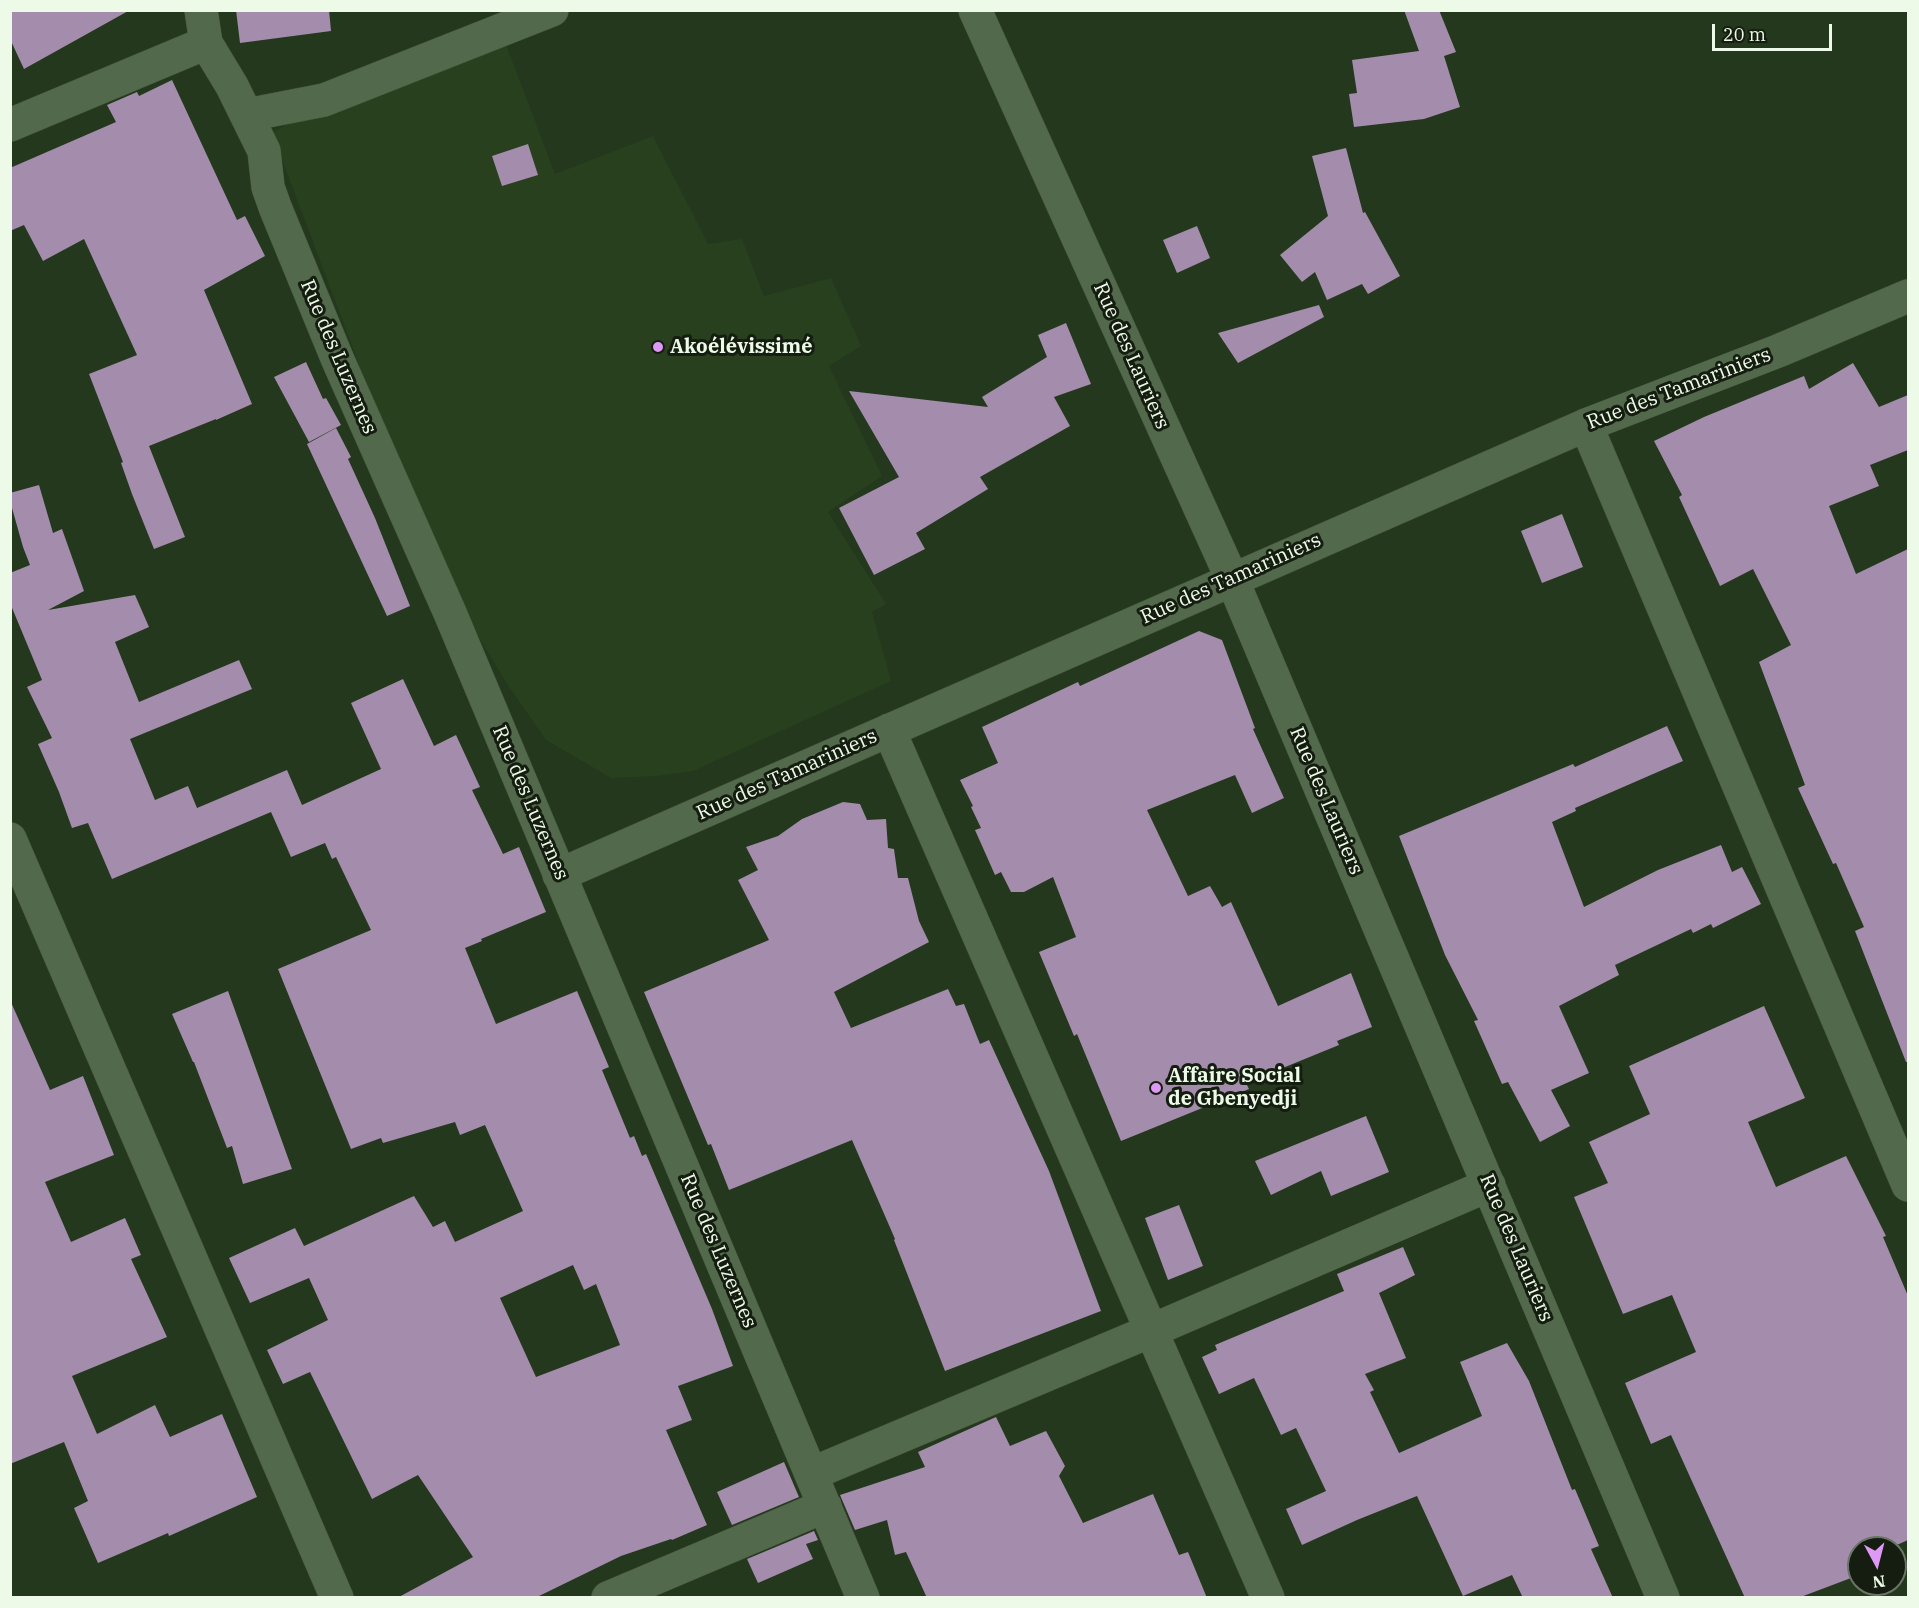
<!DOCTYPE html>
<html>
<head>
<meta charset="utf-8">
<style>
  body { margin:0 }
  #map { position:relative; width:1919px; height:1608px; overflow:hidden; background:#24381d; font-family:"IBM Plex Serif",serif }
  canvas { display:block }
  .frame { position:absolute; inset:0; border:12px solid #edfae8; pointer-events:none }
  .north { position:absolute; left:1847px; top:1536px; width:60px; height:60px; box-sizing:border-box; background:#141d10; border:2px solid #6b7566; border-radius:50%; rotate:173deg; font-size:16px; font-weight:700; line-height:24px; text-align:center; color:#edfae8 }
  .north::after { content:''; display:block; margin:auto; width:21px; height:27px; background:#dd99f4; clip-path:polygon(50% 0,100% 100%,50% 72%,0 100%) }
  .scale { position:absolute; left:1712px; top:24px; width:120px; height:27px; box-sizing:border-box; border:3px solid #edfae8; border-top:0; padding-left:8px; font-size:18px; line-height:21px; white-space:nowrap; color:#edfae8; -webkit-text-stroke:4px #141d10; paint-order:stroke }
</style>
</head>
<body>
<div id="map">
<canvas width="1919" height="1608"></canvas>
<div class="frame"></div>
<div class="north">N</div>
<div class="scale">20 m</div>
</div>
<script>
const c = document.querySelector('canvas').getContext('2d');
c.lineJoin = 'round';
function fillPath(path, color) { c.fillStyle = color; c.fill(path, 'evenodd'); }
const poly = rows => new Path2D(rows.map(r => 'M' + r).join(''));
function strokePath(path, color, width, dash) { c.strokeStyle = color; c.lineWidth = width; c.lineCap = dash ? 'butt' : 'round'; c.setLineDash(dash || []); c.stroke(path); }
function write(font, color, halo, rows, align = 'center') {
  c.font = font + ' "IBM Plex Serif",serif'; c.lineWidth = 6; c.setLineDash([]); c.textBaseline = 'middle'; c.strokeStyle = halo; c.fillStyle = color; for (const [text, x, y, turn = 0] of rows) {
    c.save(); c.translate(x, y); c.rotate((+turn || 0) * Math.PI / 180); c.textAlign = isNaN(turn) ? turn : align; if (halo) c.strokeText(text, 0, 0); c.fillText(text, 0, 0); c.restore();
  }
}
fillPath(poly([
  [502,34,555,174,653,136,708,244,742,239,764,296,831,278,861,346,829,366,882,476,828,512,886,604,872,612,891,681,693,771,656,776,611,778,546,740,509,687,481,641,432,544,368,388,272,133,324,103]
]), '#28401e');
fillPath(poly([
  [10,10,130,10,24,69,10,39],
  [236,10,329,10,331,31,240,43],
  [1404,10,1439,10,1456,52,1444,56,1460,107,1424,119,1354,127,1349,94,1357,93,1352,60,1419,51],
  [172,80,237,220,245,216,265,256,204,290,252,404,216,420,216,419,149,446,185,537,154,549,132,494,121,463,123,462,89,374,137,355,84,239,43,261,24,225,10,231,10,168,116,122,107,105,137,92,139,96],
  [528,144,538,175,502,186,492,156],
  [1346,148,1363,213,1365,212,1400,276,1368,294,1362,284,1327,300,1315,272,1302,282,1280,255,1328,216,1312,156],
  [1197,226,1210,258,1177,273,1163,240],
  [1319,305,1324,317,1238,363,1218,333],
  [1066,323,1091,384,1054,397,1070,426,980,477,988,489,916,533,925,549,874,575,839,508,899,477,849,391,988,407,982,397,1047,357,1038,335],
  [306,362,323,399,326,398,341,425,309,442,274,377],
  [1853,363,1879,407,1908,395,1908,450,1870,465,1879,486,1829,506,1856,574,1908,549,1908,1062,1906,1062,1855,931,1864,927,1836,863,1833,864,1798,788,1805,785,1759,662,1791,645,1753,569,1720,586,1679,497,1682,495,1654,441,1704,417,1804,376,1809,389],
  [336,428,351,457,348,459,375,518,410,606,387,616,307,444],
  [39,485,53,533,62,529,84,591,48,610,135,595,149,627,115,642,139,702,239,660,252,689,130,739,155,800,188,786,197,808,287,770,302,805,381,769,351,703,403,679,434,746,456,735,480,787,472,790,503,854,519,847,546,912,481,939,482,941,465,948,496,1024,577,991,609,1067,602,1070,630,1138,634,1136,642,1156,646,1154,712,1309,733,1366,678,1386,692,1420,666,1430,707,1525,672,1540,671,1539,621,1556,535,1598,397,1598,473,1557,418,1475,372,1499,310,1372,283,1384,267,1350,328,1320,309,1278,250,1303,229,1258,295,1228,304,1246,414,1196,433,1227,445,1221,455,1242,523,1211,485,1125,460,1135,455,1122,383,1143,381,1138,351,1149,278,969,371,930,336,857,332,859,325,843,291,857,271,812,112,879,88,823,72,828,59,792,38,744,52,738,27,687,42,680,10,603,10,573,30,565,23,547,10,501,10,493],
  [573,1265,584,1290,596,1284,620,1345,536,1377,500,1298],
  [1562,514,1583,567,1542,583,1521,531],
  [1199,631,1222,640,1255,728,1253,729,1284,798,1252,813,1235,775,1147,810,1188,896,1210,886,1222,907,1231,902,1278,1006,1351,973,1372,1027,1337,1041,1339,1045,1246,1083,1249,1089,1121,1141,1077,1034,1074,1036,1039,952,1076,937,1053,877,1024,892,1011,892,1001,872,995,875,975,830,981,828,971,807,973,806,960,780,998,763,982,727,1078,682,1080,686],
  [1667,726,1683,761,1575,808,1576,811,1552,822,1584,907,1658,870,1721,845,1732,872,1742,867,1761,904,1713,928,1711,924,1693,933,1691,929,1615,965,1619,975,1559,1006,1589,1073,1551,1090,1570,1126,1540,1142,1508,1082,1502,1084,1474,1021,1478,1020,1445,955,1399,836,1573,764,1575,767],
  [843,802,860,804,867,820,886,819,888,848,894,849,898,878,908,878,919,921,929,942,834,992,851,1028,948,989,956,1006,964,1004,980,1044,989,1040,1049,1171,1101,1311,945,1371,894,1240,895,1239,852,1140,729,1190,711,1144,708,1145,644,992,769,940,738,880,758,870,746,847,778,836,802,819],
  [228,991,292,1169,243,1184,232,1146,227,1148,194,1062,193,1062,172,1014],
  [10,1000,50,1090,83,1076,114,1155,45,1182,71,1242,125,1218,141,1255,131,1259,167,1337,72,1376,97,1434,155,1405,170,1437,222,1414,257,1497,169,1536,168,1533,98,1563,74,1508,88,1501,64,1442,10,1464],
  [1764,1006,1805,1098,1748,1122,1776,1187,1846,1156,1886,1236,1883,1237,1908,1296,1908,1540,1890,1548,1859,1548,1859,1575,1798,1598,1745,1598,1671,1435,1651,1444,1625,1383,1696,1352,1672,1295,1623,1314,1574,1197,1608,1183,1589,1142,1650,1114,1629,1066],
  [1366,1116,1389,1172,1331,1196,1321,1171,1271,1195,1255,1161],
  [1179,1205,1203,1266,1168,1280,1145,1218],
  [1403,1247,1415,1275,1379,1293,1406,1358,1365,1374,1374,1390,1370,1392,1399,1453,1482,1416,1460,1362,1507,1343,1529,1381,1572,1490,1575,1489,1599,1546,1591,1549,1613,1598,1523,1598,1512,1575,1463,1596,1417,1496,1357,1520,1302,1545,1286,1509,1326,1491,1296,1428,1281,1435,1254,1378,1219,1394,1202,1357,1217,1350,1215,1345,1344,1291,1337,1274],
  [996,1417,1010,1446,1046,1431,1065,1466,1059,1476,1083,1523,1153,1494,1179,1555,1188,1552,1207,1598,927,1598,906,1552,895,1555,887,1520,855,1530,840,1495,925,1467,918,1452],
  [784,1462,799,1497,732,1525,717,1492],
  [814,1531,818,1540,806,1544,813,1559,758,1583,747,1559]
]), '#a48cac');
const street = poly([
  [201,10,206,43,232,86,264,151,268,187,275,207,337,358,450,613,863,1598],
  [975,10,1232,579,1663,1598],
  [247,115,324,100,552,10],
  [10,125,206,43],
  [1586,425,1908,1185],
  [889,730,1268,1598],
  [10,839,337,1598],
  [559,875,1586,425,1778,351,1908,296],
  [811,1474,1153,1330,1489,1185],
  [608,1598,825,1506]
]);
strokePath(street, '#43543b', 34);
strokePath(street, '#53694b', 33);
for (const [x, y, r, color] of [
  [658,347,6,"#dd99f4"],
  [1156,1088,6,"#dd99f4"]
]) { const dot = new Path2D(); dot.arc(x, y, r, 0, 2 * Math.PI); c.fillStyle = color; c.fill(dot); strokePath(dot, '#141d10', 2); }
write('bold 20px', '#edfae8', '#141d10', [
  ["Akoélévissimé",670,347],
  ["Affaire Social",1168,1076],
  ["de Gbenyedji",1168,1099]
], 'left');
write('20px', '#edfae8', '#141d10', [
  ["Rue des Lauriers",1131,356,66],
  ["Rue des Luzernes",338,357,67],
  ["Rue des Tamariniers",1679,389,-21],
  ["Rue des Tamariniers",1231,579,-24],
  ["Rue des Tamariniers",787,775,-24],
  ["Rue des Lauriers",1326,801,67],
  ["Rue des Luzernes",530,803,67],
  ["Rue des Lauriers",1516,1248,67],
  ["Rue des Luzernes",718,1251,67]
]);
</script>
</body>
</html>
